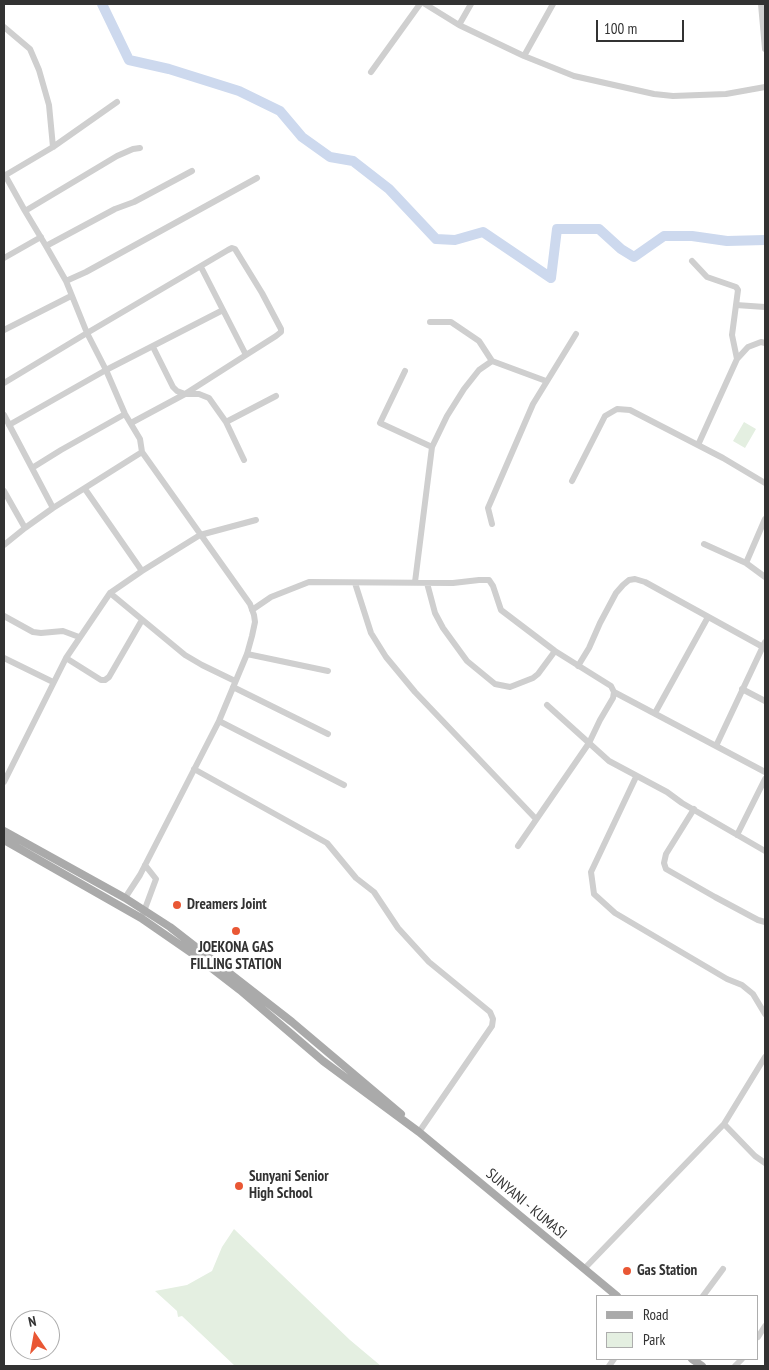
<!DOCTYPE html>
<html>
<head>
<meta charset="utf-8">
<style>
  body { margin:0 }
  #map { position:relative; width:769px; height:1370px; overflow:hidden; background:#fff; font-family:"PT Sans Narrow",sans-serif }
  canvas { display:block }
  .frame { position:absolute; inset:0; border:5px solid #323232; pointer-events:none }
  .legend { position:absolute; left:596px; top:1295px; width:162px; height:65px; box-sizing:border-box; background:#fff; border:1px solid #adadad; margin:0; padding:6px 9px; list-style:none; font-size:15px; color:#323232 }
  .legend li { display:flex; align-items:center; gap:10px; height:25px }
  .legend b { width:25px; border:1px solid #adadad }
  .north { position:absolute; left:10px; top:1310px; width:50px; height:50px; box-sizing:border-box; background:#fff; border:1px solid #adadad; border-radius:50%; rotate:348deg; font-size:14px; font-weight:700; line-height:20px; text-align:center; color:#323232 }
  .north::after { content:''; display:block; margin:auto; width:18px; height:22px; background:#e95734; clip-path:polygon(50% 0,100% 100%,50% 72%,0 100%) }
  .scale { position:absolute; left:596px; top:20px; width:88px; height:22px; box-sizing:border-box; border:2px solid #323232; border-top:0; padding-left:6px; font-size:15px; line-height:18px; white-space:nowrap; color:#323232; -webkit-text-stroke:4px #fff; paint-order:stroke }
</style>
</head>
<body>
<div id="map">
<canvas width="769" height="1370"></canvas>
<div class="frame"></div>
<ul class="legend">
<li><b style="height:6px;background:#aaa"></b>Road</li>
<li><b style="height:14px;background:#e4efe1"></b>Park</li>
</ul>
<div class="north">N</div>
<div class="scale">100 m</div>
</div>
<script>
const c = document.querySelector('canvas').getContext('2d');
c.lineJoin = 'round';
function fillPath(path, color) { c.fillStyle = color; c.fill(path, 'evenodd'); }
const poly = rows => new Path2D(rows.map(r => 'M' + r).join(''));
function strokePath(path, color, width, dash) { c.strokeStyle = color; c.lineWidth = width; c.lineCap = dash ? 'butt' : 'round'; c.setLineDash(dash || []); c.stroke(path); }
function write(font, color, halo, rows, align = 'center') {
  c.font = font + ' "PT Sans Narrow",sans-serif'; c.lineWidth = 5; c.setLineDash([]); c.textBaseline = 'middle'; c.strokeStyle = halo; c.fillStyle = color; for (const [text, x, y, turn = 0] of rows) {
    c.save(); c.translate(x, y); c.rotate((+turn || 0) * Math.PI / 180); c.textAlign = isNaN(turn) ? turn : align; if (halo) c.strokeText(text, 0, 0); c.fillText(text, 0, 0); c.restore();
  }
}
fillPath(poly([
  [744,422,756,429,745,448,733,441],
  [234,1229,350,1340,381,1366,235,1366,182,1316,178,1317,177,1311,155,1291,187,1285,212,1271,222,1247]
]), '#e4efe1');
strokePath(poly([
  [102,4,129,60,169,69,239,91,280,111,302,137,330,157,353,161,389,189,436,239,455,240,483,232,551,278,557,229,599,229,621,249,634,257,664,236,692,236,727,241,765,240]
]), '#cdd9ee', 10);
strokePath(poly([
  [425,4,459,25,471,4],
  [761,4,765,49],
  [459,25,524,56,574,76,654,94,673,96,726,94,765,87],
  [4,27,30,49,39,70,49,105,53,147],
  [524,56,553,4],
  [371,72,420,4],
  [5,175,25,211,46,246,66,281,87,333,228,250,232,248,235,249,262,293,281,329,281,332,276,336,246,355],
  [4,176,53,147,117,102],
  [25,211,117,156,133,149,140,148],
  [46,246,115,209,134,202,192,171],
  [4,258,41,237],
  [692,261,707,277,736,287,738,290,732,335,737,359],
  [66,281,86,272,257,178],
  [736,305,765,307],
  [430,322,451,322,479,341,492,361,546,381],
  [4,330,71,296],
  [153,347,173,387,177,391,185,394,199,394,209,398,226,422,244,460],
  [405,371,380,423,432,447],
  [4,383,87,333,106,370,125,414,140,439,142,452],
  [4,415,53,508,142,452,250,604,254,615,255,622,252,636,247,654,219,721,140,875,125,898],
  [226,422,276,396],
  [131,423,185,394,246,355,201,267],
  [9,425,106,370,223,310],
  [698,445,737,359,748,347,761,342,765,343],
  [32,468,61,450,125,414],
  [572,481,605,416,617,409,630,410,723,458,765,483],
  [85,489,142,571],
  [4,491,25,528],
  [492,524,488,508,533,404,576,334],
  [704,544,746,563,765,577],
  [4,545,25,528,53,508],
  [746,563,765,519],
  [415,582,432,447,447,416,464,389,479,370,492,361],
  [355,583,371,633,386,657,415,692,536,819],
  [427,583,435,613,443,628,467,661,495,684,510,687,533,678,538,674,555,651],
  [110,593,185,655,202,665,235,681],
  [252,610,271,597,309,582,453,583,479,580,489,580,493,586,501,610,555,651,611,686,614,692,613,698,600,720,589,743,518,846],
  [4,616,33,632,41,633,63,631,79,637],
  [247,654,328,671],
  [4,658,53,682],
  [66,658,101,680,105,680,109,677,142,620],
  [578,666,589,648,600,623,616,593,623,585,629,580,635,579,645,582,763,647],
  [233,687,328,734],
  [742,689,765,701],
  [614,692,765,772],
  [547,705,609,761,667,792,682,803,765,851],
  [655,713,708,617],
  [219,721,344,785],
  [716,746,765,642],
  [194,769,327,843,356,878,374,892,398,928,429,962,490,1012,493,1019,492,1026,419,1132],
  [636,777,591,872,594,894,615,913,727,979,742,985,753,994,765,1014],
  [4,782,66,658,110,593,142,571,200,535,256,520],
  [694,809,666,854,664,863,666,869,715,897,758,920,765,922],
  [737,835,765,779],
  [143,914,156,879,145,865],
  [724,1124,765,1057],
  [584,1269,724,1124,755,1156,765,1163],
  [703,1296,723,1269],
  [758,1337,765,1326],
  [609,1366,614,1359],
  [735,1366,742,1359]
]), '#cfcfcf', 6);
strokePath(poly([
  [4,831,125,898,170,927,292,1022,401,1114],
  [4,840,141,918,196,956,240,990,323,1061,419,1132,617,1296],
  [692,1359,702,1366]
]), '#aaa', 8);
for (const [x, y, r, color] of [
  [177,905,5,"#e95734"],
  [236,931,5,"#e95734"],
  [239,1186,5,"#e95734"],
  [627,1271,5,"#e95734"]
]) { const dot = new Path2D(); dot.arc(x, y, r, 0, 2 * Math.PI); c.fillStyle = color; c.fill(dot); strokePath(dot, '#fff', 2); }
write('bold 15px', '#323232', '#fff', [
  ["Dreamers Joint",187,905],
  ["JOEKONA GAS",236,948,"center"],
  ["FILLING STATION",236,965,"center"],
  ["Sunyani Senior",249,1177],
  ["High School",249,1194],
  ["Gas Station",637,1271]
], 'left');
write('15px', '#323232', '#fff', [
  ["SUNYANI - KUMASI",526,1204,40]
]);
</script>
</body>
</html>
